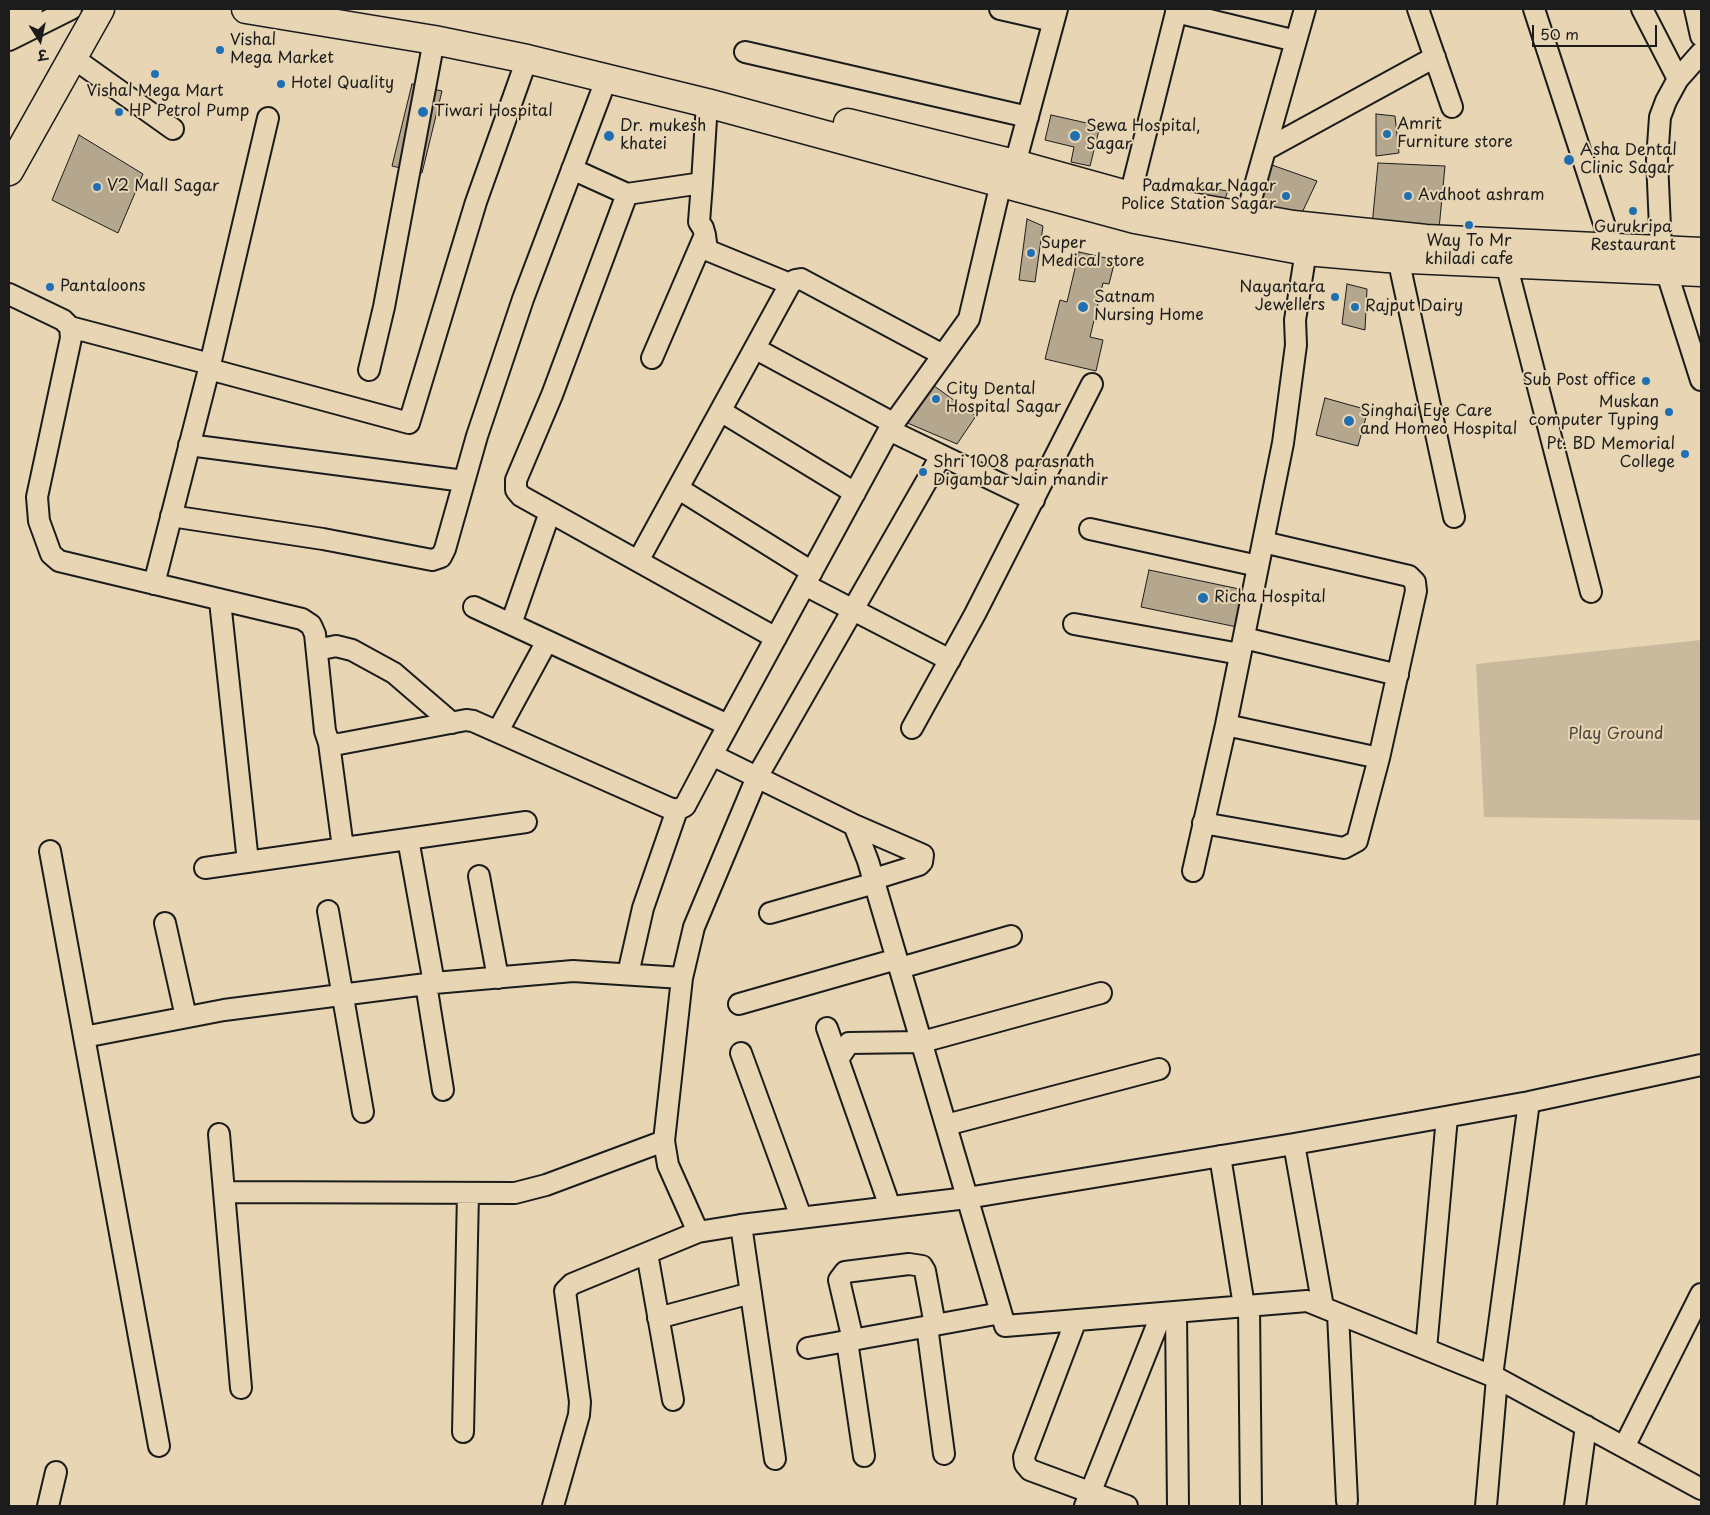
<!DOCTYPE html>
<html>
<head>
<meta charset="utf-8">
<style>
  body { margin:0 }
  #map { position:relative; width:1710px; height:1515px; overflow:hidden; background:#e7d5b3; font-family:"Playpen Sans","Playpen Sans Deva",sans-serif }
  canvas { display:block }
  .frame { position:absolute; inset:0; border:10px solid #1c1c1c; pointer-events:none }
  .north { position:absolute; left:15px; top:15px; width:50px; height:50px; -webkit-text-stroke:4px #e7d5b3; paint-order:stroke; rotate:170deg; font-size:14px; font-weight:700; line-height:20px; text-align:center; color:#1c1c1c }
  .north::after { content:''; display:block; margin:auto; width:18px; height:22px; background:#1c1c1c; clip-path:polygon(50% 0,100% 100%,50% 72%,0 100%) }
  .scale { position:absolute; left:1532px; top:25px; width:125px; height:22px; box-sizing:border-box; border:2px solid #1c1c1c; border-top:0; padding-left:6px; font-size:15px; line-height:18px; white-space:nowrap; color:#1c1c1c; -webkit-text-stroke:4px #e7d5b3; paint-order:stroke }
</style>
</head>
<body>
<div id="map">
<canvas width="1710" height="1515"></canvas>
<div class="frame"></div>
<div class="north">उ</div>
<div class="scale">50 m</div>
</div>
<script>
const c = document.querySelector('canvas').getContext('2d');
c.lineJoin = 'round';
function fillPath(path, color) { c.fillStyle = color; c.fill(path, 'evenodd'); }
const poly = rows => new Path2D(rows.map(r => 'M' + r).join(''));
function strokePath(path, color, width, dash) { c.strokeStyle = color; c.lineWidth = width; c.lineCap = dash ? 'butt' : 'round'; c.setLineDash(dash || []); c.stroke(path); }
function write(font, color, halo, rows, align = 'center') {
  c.font = font + ' "Playpen Sans",sans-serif'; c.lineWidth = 4; c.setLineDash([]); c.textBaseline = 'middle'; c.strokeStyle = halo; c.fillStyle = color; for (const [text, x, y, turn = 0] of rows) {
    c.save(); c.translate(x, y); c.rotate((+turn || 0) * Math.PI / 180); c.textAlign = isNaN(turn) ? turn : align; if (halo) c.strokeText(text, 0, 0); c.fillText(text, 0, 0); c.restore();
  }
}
fillPath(poly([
  [1701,640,1701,820,1484,817,1476,664]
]), '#caba9d');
const building = poly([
  [412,84,442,91,422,173,392,166,412,84],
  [1376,114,1395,116,1399,153,1376,156,1376,114],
  [1051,115,1100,126,1090,166,1071,162,1074,147,1045,140,1051,115],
  [79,135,143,174,118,233,52,200,79,135],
  [1378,163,1445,166,1439,229,1372,226,1378,163],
  [1272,165,1317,181,1299,219,1258,212,1272,165],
  [1181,183,1228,191,1222,206,1181,200,1181,183],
  [1027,219,1043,226,1035,282,1019,280,1027,219],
  [1079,252,1115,260,1109,284,1103,283,1090,337,1103,340,1096,371,1045,359,1060,300,1067,302,1079,252],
  [1347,284,1367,289,1365,330,1342,324,1347,284],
  [930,383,976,416,957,444,905,422,930,383],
  [1325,398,1368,410,1358,446,1316,435,1325,398],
  [1149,570,1244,590,1237,627,1141,607,1149,570]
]);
fillPath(building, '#b4a78e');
strokePath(building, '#1c1c1c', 1);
const minor = poly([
  [1000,9,1053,21],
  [1057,9,1015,164,1001,183,969,319,889,430,712,755,854,825,868,861,1005,1326,1307,1301,1497,1378,1701,1489],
  [1418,9,1452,107],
  [1534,9,1612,248],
  [1642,9,1678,79],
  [1695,9,1701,36],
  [1176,12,1296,41],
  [9,19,32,9],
  [9,40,71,9],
  [745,52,1028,117],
  [1701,53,1678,79,1666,101,1660,117,1657,160,1661,250,1666,270,1701,380],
  [72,57,173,129],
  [1265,150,1435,57],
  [572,169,627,194,702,183,699,222,703,228,705,235,652,358],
  [702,183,707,103],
  [627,194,552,395,516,480,516,490,521,496,776,638],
  [1130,196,1177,9],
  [1246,217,1305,9],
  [705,235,707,250,790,284],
  [1398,258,1454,517],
  [1506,263,1591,592],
  [9,294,63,320,70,327,71,338,37,497,39,521,51,554,59,561,302,619,311,625,315,634,325,731,329,743,339,744,466,720,473,721,669,808,677,810,685,806,712,755],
  [70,327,210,364],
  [756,349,893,423],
  [209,369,409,423,476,202,527,59],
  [369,370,384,307,434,40],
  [722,412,855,493],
  [889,430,1034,500],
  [189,445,464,481],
  [679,489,812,572],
  [171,516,323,539,432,560,441,557,445,549,477,436,523,299,606,80],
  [1090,529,1258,566],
  [638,561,790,284,795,280,801,279,943,355],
  [154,584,209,369,268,118],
  [805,585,950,660],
  [220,601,248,862],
  [474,607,728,725],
  [511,624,550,512],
  [1074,624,1240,654],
  [1244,638,1398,675],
  [317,650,336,646,352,650,394,673,452,723],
  [1226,725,1379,758],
  [912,728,975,614,1092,384],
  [498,731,547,641],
  [329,743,343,848],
  [1203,823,1344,848,1357,841,1379,758,1416,591,1415,582,1409,576,1263,542],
  [854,825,923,855,922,862,919,865,874,879],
  [408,839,434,983],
  [50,851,159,1446],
  [205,868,526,822],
  [1193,871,1226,725,1283,443,1296,345,1295,320,1306,251],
  [479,876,498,978],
  [328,911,363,1112],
  [770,913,875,883],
  [165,923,186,1017],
  [900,968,1011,936],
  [628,974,643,908,677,810],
  [426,984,443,1090],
  [739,1004,897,959],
  [827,1028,890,1207],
  [84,1037,224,1010,434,983,573,971,682,978],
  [741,1053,801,1217],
  [838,1059,849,1043,922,1042,1101,993],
  [946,1125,1159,1069],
  [219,1134,241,1388],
  [1294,1144,1323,1307],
  [1220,1156,1244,1306],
  [224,1192,515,1193,546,1185,664,1141],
  [741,1225,775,1459],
  [698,1232,668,1165,664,1141,682,978,694,927,757,777,941,456],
  [647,1253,673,1400],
  [1249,1306,1251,1506],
  [1176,1312,1178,1506],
  [1338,1314,1347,1501],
  [658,1318,751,1293],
  [1076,1320,1024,1457,1025,1464,1030,1470,1127,1506],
  [927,1326,944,1454],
  [853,1340,839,1280,845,1272,909,1264,922,1266,925,1271,935,1325],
  [847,1341,864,1456],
  [808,1348,1001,1313],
  [1426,1349,1447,1117],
  [1492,1376,1529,1102],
  [463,1432,468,1193],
  [1624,1447,1701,1294],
  [48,1506,56,1472],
  [553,1506,579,1415,580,1402,565,1291,572,1284,698,1232,741,1225,967,1198,1294,1144,1529,1102,1701,1065],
  [1085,1506,1162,1313],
  [1486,1506,1497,1378],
  [1575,1506,1586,1426]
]);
const highway = poly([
  [246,9,434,40,527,59,707,103,1135,219,1306,251,1387,258,1701,272],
  [848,123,1015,164,1130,196,1293,225,1426,239,1701,252],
  [9,171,100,9]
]);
strokePath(minor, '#1c1c1c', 24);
strokePath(highway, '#1c1c1c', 31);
strokePath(minor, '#e7d5b3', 20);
strokePath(highway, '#e7d5b3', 28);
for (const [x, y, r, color] of [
  [220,50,5,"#1f6fb2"],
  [155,74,5,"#1f6fb2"],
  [281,84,5,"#1f6fb2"],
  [119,112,5,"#1f6fb2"],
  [423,112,6,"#1f6fb2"],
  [1387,134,5,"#1f6fb2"],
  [609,136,6,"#1f6fb2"],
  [1075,136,6,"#1f6fb2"],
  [1569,160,6,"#1f6fb2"],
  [97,187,5,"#1f6fb2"],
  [1286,196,5,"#1f6fb2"],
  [1408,196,5,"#1f6fb2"],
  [1633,211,5,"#1f6fb2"],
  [1469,225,5,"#1f6fb2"],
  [1031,253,5,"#1f6fb2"],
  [50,287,5,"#1f6fb2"],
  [1335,297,5,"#1f6fb2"],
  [1083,307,6,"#1f6fb2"],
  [1355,307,5,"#1f6fb2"],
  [1646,381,5,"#1f6fb2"],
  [936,399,5,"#1f6fb2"],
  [1669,412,5,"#1f6fb2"],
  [1349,421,6,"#1f6fb2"],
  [1685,454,5,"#1f6fb2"],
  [923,472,5,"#1f6fb2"],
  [1203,598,6,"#1f6fb2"]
]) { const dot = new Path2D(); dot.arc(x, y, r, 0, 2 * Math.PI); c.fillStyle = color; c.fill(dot); strokePath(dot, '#e7d5b3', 2); }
write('16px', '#1c1c1c', '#e7d5b3', [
  ["Vishal",230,41],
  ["Mega Market",230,59],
  ["Hotel Quality",291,84],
  ["Vishal Mega Mart",155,92,"center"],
  ["HP Petrol Pump",129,112],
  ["Tiwari Hospital",434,112],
  ["Amrit",1397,125],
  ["Furniture store",1397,143],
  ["Dr. mukesh",620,127],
  ["khatei",620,145],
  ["Sewa Hospital,",1086,127],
  ["Sagar",1086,145],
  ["Asha Dental",1580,151],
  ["Clinic Sagar",1580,169],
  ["V2 Mall Sagar",107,187],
  ["Padmakar Nagar",1276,187,"right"],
  ["Police Station Sagar",1276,205,"right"],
  ["Avdhoot ashram",1418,196],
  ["Gurukripa",1633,228,"center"],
  ["Restaurant",1633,246,"center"],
  ["Way To Mr",1469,242,"center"],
  ["khiladi cafe",1469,260,"center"],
  ["Super",1041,244],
  ["Medical store",1041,262],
  ["Pantaloons",60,287],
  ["Nayantara",1325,288,"right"],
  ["Jewellers",1325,306,"right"],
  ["Satnam",1094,298],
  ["Nursing Home",1094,316],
  ["Rajput Dairy",1365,307],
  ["Sub Post office",1636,381,"right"],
  ["City Dental",946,390],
  ["Hospital Sagar",946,408],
  ["Muskan",1659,403,"right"],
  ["computer Typing",1659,421,"right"],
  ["Singhai Eye Care",1360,412],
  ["and Homeo Hospital",1360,430],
  ["Pt. BD Memorial",1675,445,"right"],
  ["College",1675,463,"right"],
  ["Shri 1008 parasnath",933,463],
  ["Digambar Jain mandir",933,481],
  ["Richa Hospital",1214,598]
], 'left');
write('16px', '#48443c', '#e7d5b3', [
  ["Play Ground",1616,735]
]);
</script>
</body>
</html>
